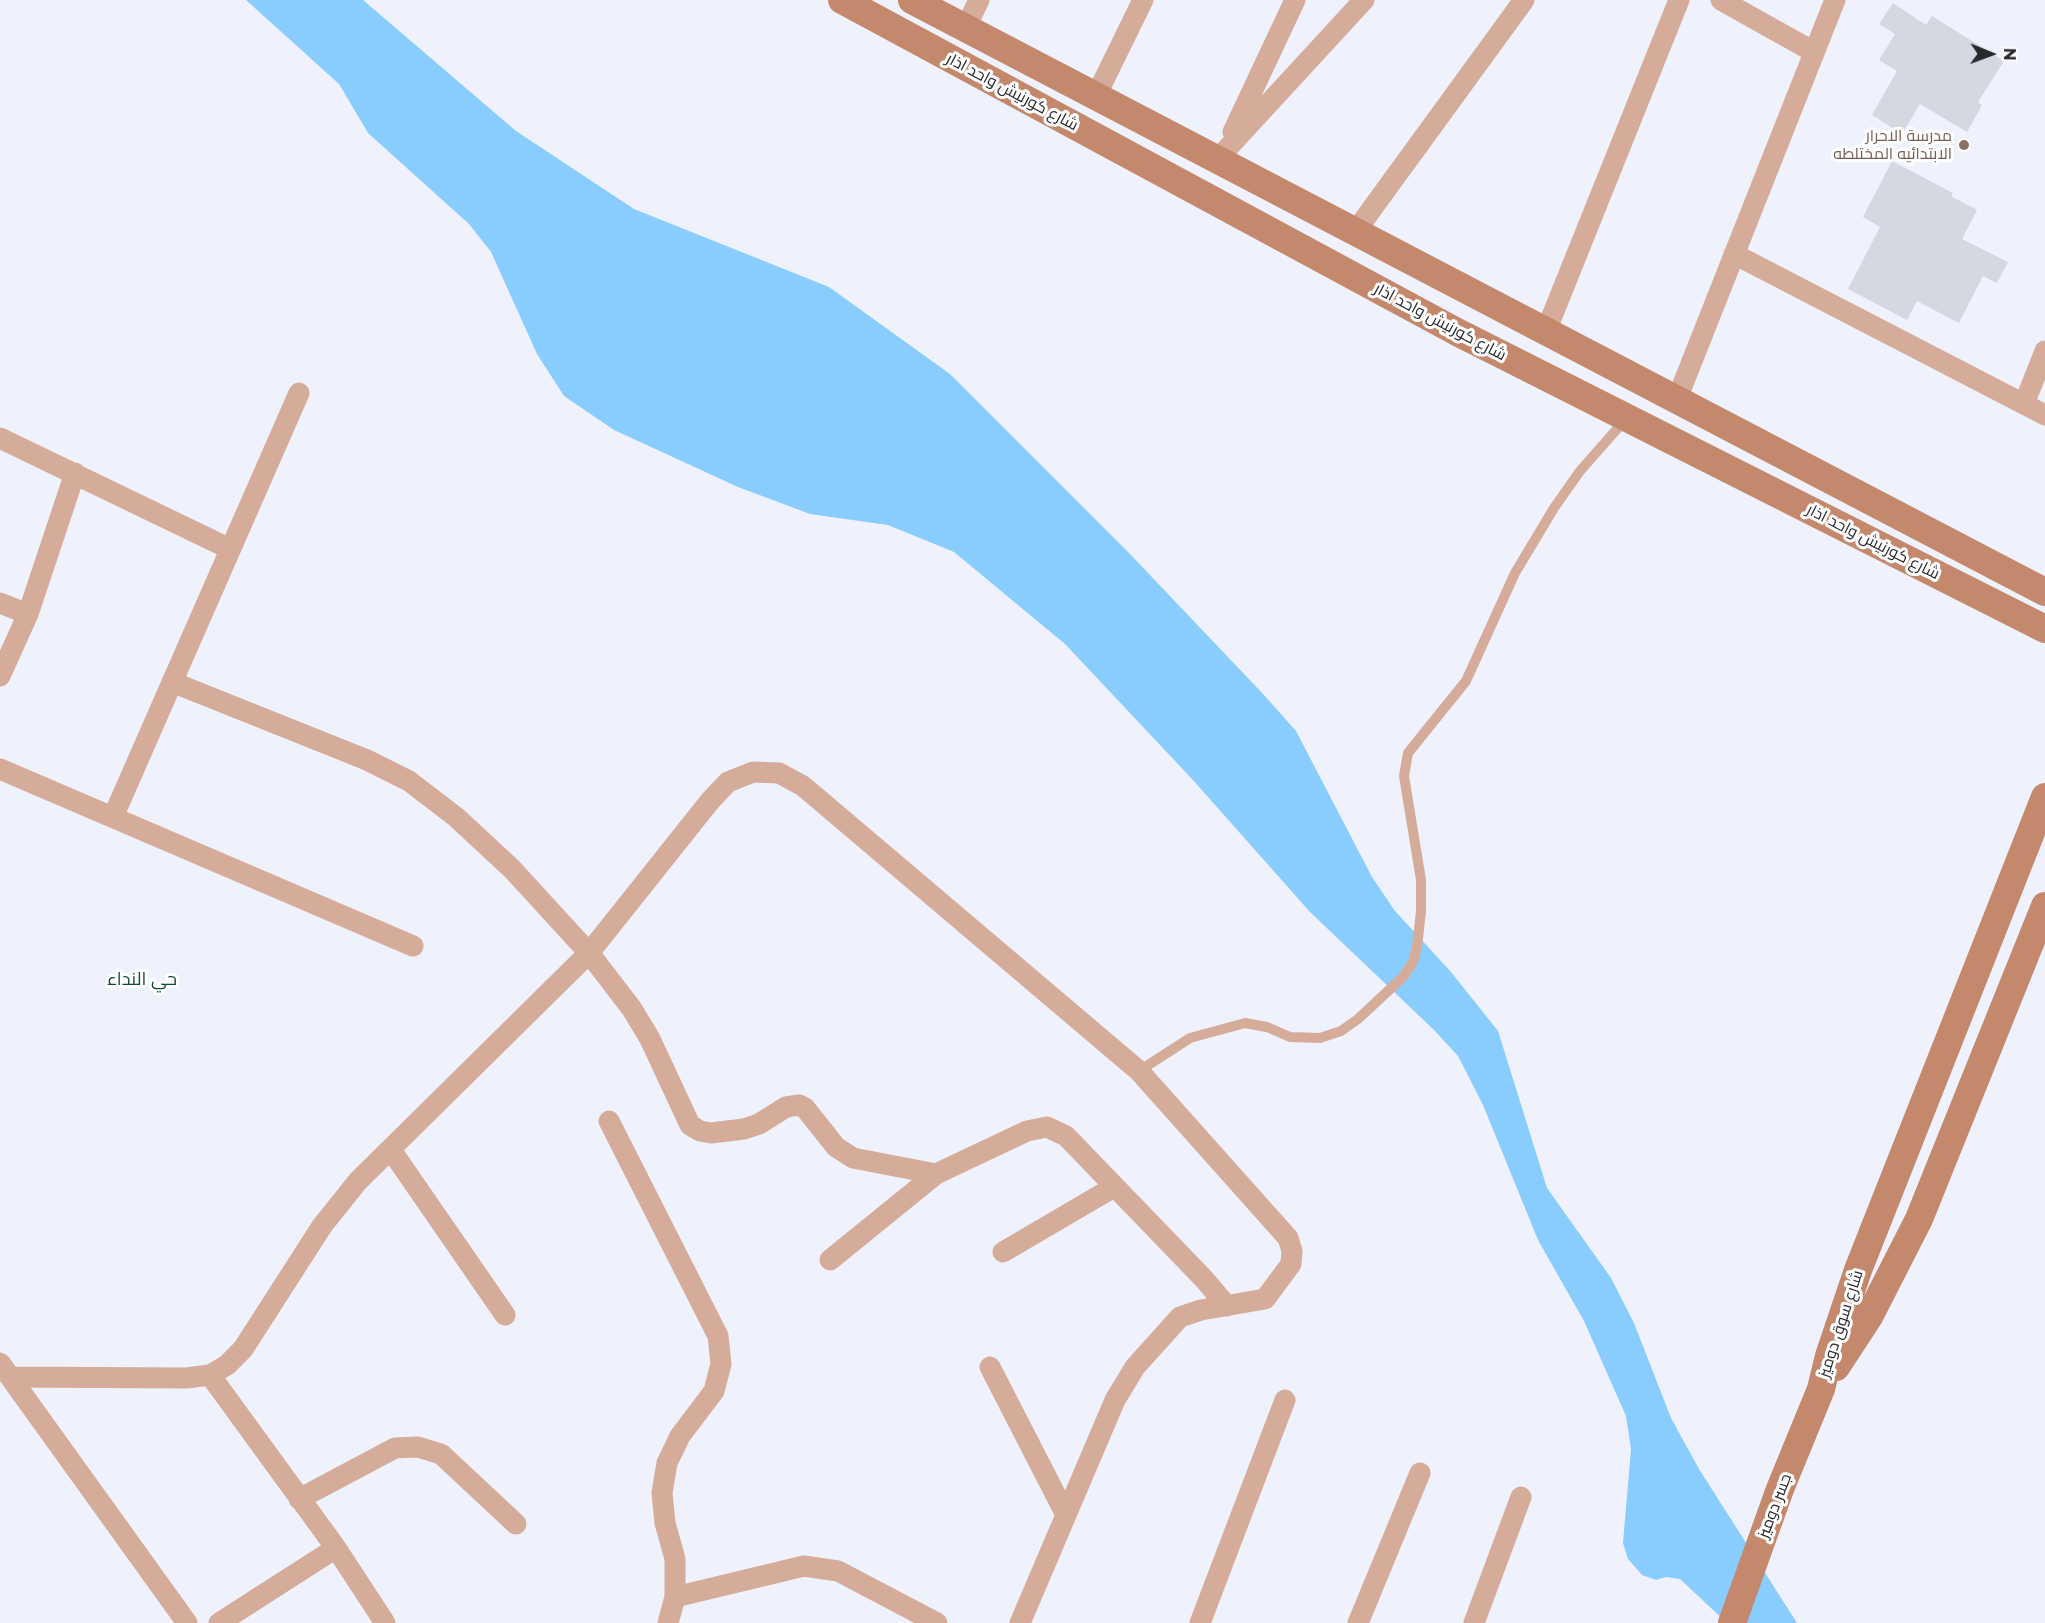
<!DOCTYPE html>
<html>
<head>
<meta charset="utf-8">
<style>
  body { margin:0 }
  #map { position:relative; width:2045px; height:1623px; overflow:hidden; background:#eff2fc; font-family:Montserrat,sans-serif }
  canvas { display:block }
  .north { position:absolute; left:1961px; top:24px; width:60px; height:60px; -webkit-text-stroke:4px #fff; paint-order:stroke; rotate:91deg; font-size:16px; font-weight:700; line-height:24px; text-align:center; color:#28292d }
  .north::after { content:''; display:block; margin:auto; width:21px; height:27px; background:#28292d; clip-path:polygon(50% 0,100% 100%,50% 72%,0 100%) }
</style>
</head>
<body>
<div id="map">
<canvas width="2045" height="1623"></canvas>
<div class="north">N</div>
</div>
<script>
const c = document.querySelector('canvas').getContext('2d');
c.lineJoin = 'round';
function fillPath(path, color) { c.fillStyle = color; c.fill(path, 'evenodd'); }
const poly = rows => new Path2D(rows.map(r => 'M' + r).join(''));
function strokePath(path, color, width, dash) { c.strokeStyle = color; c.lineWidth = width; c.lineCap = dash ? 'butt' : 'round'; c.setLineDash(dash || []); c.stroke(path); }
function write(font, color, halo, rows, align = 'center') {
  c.font = font + ' Montserrat,Cairo,sans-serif'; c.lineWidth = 6; c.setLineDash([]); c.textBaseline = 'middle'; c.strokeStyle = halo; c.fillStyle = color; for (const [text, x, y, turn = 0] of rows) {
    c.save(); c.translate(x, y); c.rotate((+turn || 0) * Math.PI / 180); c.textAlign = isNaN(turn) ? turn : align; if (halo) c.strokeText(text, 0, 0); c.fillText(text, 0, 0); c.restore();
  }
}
fillPath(poly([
  [246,0,363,0,516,131,634,209,829,287,950,374,1130,554,1264,695,1296,731,1372,877,1395,911,1451,972,1498,1031,1547,1188,1611,1278,1634,1323,1671,1418,1699,1469,1797,1623,1727,1623,1680,1579,1666,1577,1656,1580,1642,1575,1628,1559,1623,1543,1631,1449,1626,1416,1584,1321,1538,1240,1483,1105,1458,1056,1434,1030,1310,912,1192,779,1065,644,954,552,888,525,810,514,738,487,614,430,564,396,537,354,491,252,469,224,368,133,339,84]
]), '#89cdfe');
fillPath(poly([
  [1893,3,1926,25,1932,16,2004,61,1978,102,1982,105,1967,132,1920,104,1902,134,1872,115,1897,71,1879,60,1895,34,1879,24],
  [1892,161,1953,193,1951,196,1977,210,1962,239,2008,262,1997,283,1983,276,1959,323,1917,301,1907,320,1848,289,1880,227,1863,217]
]), '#d5d7e1');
strokePath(poly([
  [1139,1071,1190,1038,1245,1023,1267,1027,1290,1037,1320,1038,1341,1031,1358,1019,1403,977,1413,962,1417,947,1421,911,1421,880,1404,776,1408,753,1466,681,1515,573,1554,508,1580,471,1625,420]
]), '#d5ac99', 10);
strokePath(poly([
  [1721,0,1814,52],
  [965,29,979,0],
  [1095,98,1143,0],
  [1233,132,1295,0],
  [1219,161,1224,152,1364,0],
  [1355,232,1524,0],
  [1734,254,2045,415],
  [1546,331,1679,0],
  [1677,399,1835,0],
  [2024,404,2045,351],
  [0,438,230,549],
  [0,603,28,614],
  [0,676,28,614,75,473],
  [172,682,367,760,409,781,456,817,512,869,589,953,632,1009,650,1039,690,1125,700,1131,711,1133,744,1129,759,1124,786,1107,799,1105,805,1108,836,1147,853,1158,936,1174],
  [0,769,413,946],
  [113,817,299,393],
  [609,1121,718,1336,721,1364,714,1391,680,1436,667,1463,662,1493,665,1523,675,1559,675,1597,668,1623],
  [391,1150,505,1315],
  [1003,1252,1114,1187],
  [830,1260,936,1174,1027,1131,1047,1127,1066,1136,1203,1278,1227,1306],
  [0,1363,187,1623],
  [990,1367,1065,1513],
  [210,1375,336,1548,385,1623],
  [10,1377,186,1378,210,1375,227,1365,243,1349,322,1226,358,1181,589,953,710,801,728,782,753,772,779,773,803,786,1139,1071,1288,1238,1292,1251,1291,1264,1265,1299,1201,1310,1180,1317,1135,1367,1115,1400,1020,1623],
  [299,1499,395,1448,418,1447,441,1454,516,1524],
  [675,1597,804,1566,838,1571,937,1623],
  [219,1623,336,1548],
  [1200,1623,1285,1400],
  [1358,1623,1420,1473],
  [1474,1623,1521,1497]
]), '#d5ac99', 21);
strokePath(poly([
  [842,0,1457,332,2045,629],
  [912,0,2045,592],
  [1836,1367,1870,1315,1919,1219,2045,906],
  [1732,1623,1780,1489,1821,1389,1829,1356,1858,1270,2045,797]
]), '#c4896c', 28);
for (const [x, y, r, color] of [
  [1964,145,6,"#8d6e63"]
]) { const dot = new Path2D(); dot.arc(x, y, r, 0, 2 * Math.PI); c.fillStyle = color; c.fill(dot); strokePath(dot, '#fff', 2); }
write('16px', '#28292d', '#fff', [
  ["شارع كورنيش واحد اذار",1012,92,28],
  ["شارع كورنيش واحد اذار",1440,322,28],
  ["شارع كورنيش واحد اذار",1873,542,27],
  ["شارع سوق دوميز",1841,1324,-72],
  ["جسر دوميز",1775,1506,-69]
]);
write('16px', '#785e54', '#fff', [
  ["مدرسة الاحرار",1952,136],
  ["الابتدائيه المختلطه",1952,154]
], 'right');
write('18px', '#154838', '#fff', [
  ["حي النداء",142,980]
]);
</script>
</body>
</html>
